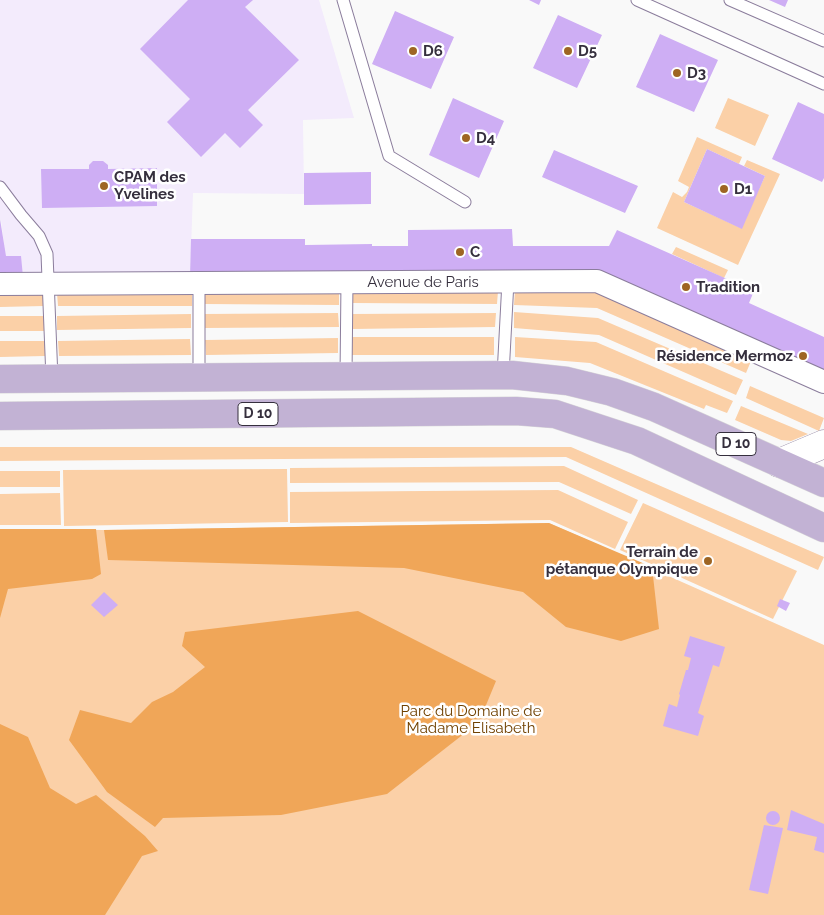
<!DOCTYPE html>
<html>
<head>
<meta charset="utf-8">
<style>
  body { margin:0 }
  canvas { display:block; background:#f9f9f9 }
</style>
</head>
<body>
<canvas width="824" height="915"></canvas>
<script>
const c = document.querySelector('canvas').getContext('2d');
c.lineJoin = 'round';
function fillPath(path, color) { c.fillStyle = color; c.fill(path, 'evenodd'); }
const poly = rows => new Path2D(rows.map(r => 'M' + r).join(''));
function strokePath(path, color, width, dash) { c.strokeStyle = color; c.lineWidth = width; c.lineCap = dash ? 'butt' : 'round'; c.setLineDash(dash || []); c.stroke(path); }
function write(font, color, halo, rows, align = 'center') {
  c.font = font + ' Raleway,sans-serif'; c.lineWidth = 5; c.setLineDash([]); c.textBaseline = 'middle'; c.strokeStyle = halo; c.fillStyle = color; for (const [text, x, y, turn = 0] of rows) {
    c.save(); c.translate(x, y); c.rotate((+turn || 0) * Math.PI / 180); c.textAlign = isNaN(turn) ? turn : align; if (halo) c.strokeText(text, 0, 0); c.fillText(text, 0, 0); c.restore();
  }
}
fillPath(poly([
  [0,0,319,0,354,118,303,120,304,194,193,193,190,276,8,277,1,220,0,219]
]), '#f3ebfc');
fillPath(poly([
  [728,98,769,115,755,146,715,128],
  [697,137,742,157,739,164,707,149,684,202,741,228,765,176,744,166,747,160,780,174,738,265,657,228,673,192,682,197,687,192,689,187,678,181],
  [676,247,728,270,724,278,672,254],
  [204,291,339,291,339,305,204,304],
  [353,291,498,291,497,304,353,303],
  [515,291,597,293,751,361,746,373,597,308,514,305],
  [44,292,44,306,0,307,0,293],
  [192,292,192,306,58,306,57,293],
  [514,312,598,318,743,380,736,395,599,335,514,328],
  [338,313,339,327,205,328,204,314],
  [496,313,495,327,352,329,352,314],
  [191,314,191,328,57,330,57,316],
  [0,316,44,316,45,331,0,331],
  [352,337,494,337,494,355,352,355],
  [515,337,596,342,733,401,727,413,706,405,704,409,590,363,515,357],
  [338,338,338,353,206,355,205,340],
  [190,339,191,355,59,356,58,341],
  [0,341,45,341,45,356,0,357],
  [750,386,824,418,819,431,746,398],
  [741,406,808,434,791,441,781,440,735,420],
  [0,447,571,447,824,557,818,570,566,457,0,461],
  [564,466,638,500,631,514,559,482,290,483,290,468],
  [287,469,288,522,64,526,63,470],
  [0,471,60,471,60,487,0,487],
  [558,490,628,522,615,549,550,520,290,523,290,492],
  [60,493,61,525,0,525,0,494],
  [643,503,797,571,773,619,620,550],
  [549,523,824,645,824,915,0,915,0,529,104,530]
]), '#fbd0a7');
fillPath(poly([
  [549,523,652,567,659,629,621,641,566,627,523,592,404,568,108,560,104,530],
  [0,529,96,529,101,574,92,579,8,589,0,618],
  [358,611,496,681,479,722,387,794,281,815,163,818,155,827,107,792,69,740,80,710,131,723,152,702,173,692,205,667,182,646,185,632],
  [0,724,28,737,50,788,76,804,96,795,145,836,158,851,142,856,105,915,0,915]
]), '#f0a658');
fillPath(poly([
  [188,0,253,0,245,7,299,60,248,110,263,125,240,148,225,133,201,157,167,122,190,99,140,49],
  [529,0,541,0,539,5],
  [769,0,788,0,785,7],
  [395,11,454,37,431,89,372,64],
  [558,15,602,35,577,88,533,68],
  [660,34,718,60,694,112,636,87],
  [453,98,504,121,479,178,429,155],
  [798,102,824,114,824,178,822,182,772,159],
  [707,149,765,176,742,229,684,202],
  [554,150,638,186,625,213,542,177],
  [93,161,103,161,108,165,108,169,157,168,157,206,42,208,41,169,89,169,89,165],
  [371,172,371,204,304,205,304,173],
  [0,219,6,256,21,256,23,277,0,277],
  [512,229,513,246,609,246,617,230,754,291,749,303,824,337,824,374,650,297,447,274,190,276,191,239,305,239,305,245,372,244,372,246,408,246,408,230],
  [104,592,118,605,104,617,91,605],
  [780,599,790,603,786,611,777,606],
  [690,636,725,647,719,667,713,665,698,713,704,716,698,736,663,726,669,704,677,707,680,695,679,694,686,670,688,670,691,658,684,656],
  [791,810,824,824,824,853,814,850,817,837,787,830],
  '766 818a7 7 0 1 1 14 0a7 7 0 1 1-14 0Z',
  [764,825,783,828,768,894,749,890]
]), '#ceaef4');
const service = poly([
  [343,0,389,156,465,202],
  [637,0,824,84],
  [730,0,824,41],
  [0,187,21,215,39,236,47,254,52,379],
  [503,375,508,281],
  [346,376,347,282],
  [199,378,199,283]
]);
const minor = poly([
  [0,284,597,281,824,382]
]);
const tertiary = poly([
  [779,463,824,444]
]);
const primary = poly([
  [0,379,512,375,567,381,612,392,654,407,824,483],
  [0,416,516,411,555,414,637,441,824,528]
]);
strokePath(service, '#8b7d9c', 13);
strokePath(minor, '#8b7d9c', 24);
strokePath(tertiary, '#8b7d9c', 29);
strokePath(primary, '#d7d5d8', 29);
strokePath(service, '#fff', 11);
strokePath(minor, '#fff', 22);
strokePath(tertiary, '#fff', 28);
strokePath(primary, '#c2b2d4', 28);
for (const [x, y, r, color] of [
  [413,51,5,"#9e6523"],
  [568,51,5,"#9e6523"],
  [677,73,5,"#9e6523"],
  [466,138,5,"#9e6523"],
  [104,186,5,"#9e6523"],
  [724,189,5,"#9e6523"],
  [460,252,5,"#9e6523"],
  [686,287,5,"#9e6523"],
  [803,356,5,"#9e6523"],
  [708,561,5,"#9e6523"]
]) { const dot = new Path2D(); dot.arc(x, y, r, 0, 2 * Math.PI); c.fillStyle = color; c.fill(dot); strokePath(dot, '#fff', 2); }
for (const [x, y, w] of [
  [258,414,40],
  [736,444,40]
]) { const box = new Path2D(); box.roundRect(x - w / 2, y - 11.5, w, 23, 4); c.fillStyle = '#fff'; c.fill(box); strokePath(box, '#352f3d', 1); }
write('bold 14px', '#352f3d', null, [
  ["D 10",258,414],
  ["D 10",736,444]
]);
write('bold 15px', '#352f3d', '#fff', [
  ["D6",423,51],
  ["D5",578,51],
  ["D3",687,73],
  ["D4",476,138],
  ["CPAM des",114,177],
  ["Yvelines",114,194],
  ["D1",734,189],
  ["C",470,252],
  ["Tradition",696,287],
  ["Résidence Mermoz",793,356,"right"],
  ["Terrain de",698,552,"right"],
  ["pétanque Olympique",698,569,"right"]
], 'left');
write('15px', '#352f3d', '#fff', [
  ["Avenue de Paris",423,282]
]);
write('15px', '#704100', '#fff', [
  ["Parc du Domaine de",471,711],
  ["Madame Elisabeth",471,728]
]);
</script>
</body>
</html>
